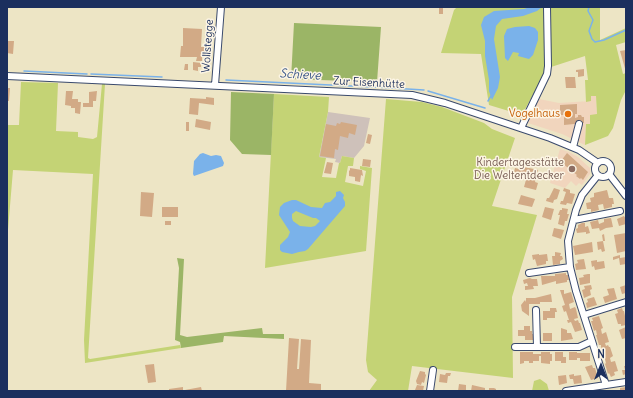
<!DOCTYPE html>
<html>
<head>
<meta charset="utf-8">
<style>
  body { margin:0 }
  #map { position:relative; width:633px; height:398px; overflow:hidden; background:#ede5c5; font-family:Delius,sans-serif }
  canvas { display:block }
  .frame { position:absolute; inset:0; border:8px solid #1b2f5e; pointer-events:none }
  .north { position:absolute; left:581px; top:346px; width:40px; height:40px; -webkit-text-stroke:3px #fcf5e5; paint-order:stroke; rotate:0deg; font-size:11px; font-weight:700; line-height:16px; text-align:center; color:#1b2f5e }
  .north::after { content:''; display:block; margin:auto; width:14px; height:18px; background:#1b2f5e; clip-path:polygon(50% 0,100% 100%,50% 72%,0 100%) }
</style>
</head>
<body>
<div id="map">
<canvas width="633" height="398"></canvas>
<div class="frame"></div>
<div class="north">N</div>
</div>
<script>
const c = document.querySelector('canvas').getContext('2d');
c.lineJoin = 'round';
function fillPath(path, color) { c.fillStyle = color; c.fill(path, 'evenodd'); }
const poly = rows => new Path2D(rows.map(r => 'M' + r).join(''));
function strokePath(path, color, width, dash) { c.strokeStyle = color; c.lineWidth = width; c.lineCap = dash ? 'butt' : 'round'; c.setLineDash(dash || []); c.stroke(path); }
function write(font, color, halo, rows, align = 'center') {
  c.font = font + ' Delius,sans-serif'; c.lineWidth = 3; c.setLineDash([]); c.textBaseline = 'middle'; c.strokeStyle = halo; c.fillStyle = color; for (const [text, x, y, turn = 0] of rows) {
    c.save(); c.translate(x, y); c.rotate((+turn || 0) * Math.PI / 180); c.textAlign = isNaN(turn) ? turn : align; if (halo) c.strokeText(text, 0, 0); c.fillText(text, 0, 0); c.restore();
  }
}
fillPath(poly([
  [591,96,596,96,597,115,590,124,586,124,585,145,562,134,528,123,539,99,559,103,591,101],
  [560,149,569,152,578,157,590,168,590,174,582,185,579,183,576,186,571,181,565,188,550,183]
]), '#f1d5bd');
fillPath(poly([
  [328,112,370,118,364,146,354,158,342,156,340,163,335,162,336,159,319,157]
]), '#cec1ba');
fillPath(poly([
  [457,7,545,7,544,74,522,115,489,105,481,54,441,53,454,10],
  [551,7,600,7,600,40,626,28,626,42,616,45,623,74,626,73,626,90,621,100,613,128,608,136,585,145,586,124,590,124,590,115,597,114,596,96,591,96,591,101,586,102,585,80,588,80,585,56,551,67],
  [21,82,58,83,56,131,78,132,78,137,93,139,97,137,102,84,105,84,88,358,90,359,180,345,181,348,85,363,84,340,93,174,13,170,7,242,7,125,19,125],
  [274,94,329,97,328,112,319,157,326,158,322,177,336,178,339,163,340,163,342,156,354,158,353,166,348,166,345,182,363,186,366,171,360,169,360,166,372,168,366,251,265,268],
  [386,99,422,102,442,107,484,123,492,129,515,138,492,206,537,215,512,297,513,378,412,366,408,391,369,391,377,380,368,372,366,360],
  [540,379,547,384,549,391,532,391,534,381]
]), '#c4d375');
fillPath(poly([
  [294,23,381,27,377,82,291,79],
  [231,92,274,94,271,155,242,154,230,140],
  [177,258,184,259,180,335,187,337,262,328,263,334,284,334,284,339,224,336,223,342,181,348,180,342,175,340,179,268]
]), '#9bb566');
fillPath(poly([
  [530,7,542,7,537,11,523,16,502,19,496,26,494,39,500,77,498,88,492,100,489,91,489,80,485,56,485,41,481,25,484,17,494,11,524,9],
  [529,26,535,28,538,32,538,40,533,55,529,59,518,56,519,53,513,52,508,61,505,58,504,36,507,29,515,27],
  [203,153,211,156,216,155,221,156,224,163,223,166,194,176,193,174,194,161,200,154],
  [340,191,344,195,343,198,345,202,345,206,308,249,305,251,299,252,292,254,282,252,280,250,280,245,288,237,290,232,279,215,280,207,284,203,292,200,296,200,311,207,322,208,325,203,330,202,336,196,336,192],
  [296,211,313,218,316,218,320,221,315,226,311,227,300,226,293,221,292,218,292,214]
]), '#7ab2ea');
strokePath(poly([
  [589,7,588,11,593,20,589,31,592,39,595,42,604,40,626,30],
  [24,71,87,74],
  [91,74,162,77],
  [226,80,372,87],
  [375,87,424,90],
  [428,91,485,108],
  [488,101,491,96]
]), '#7ab2ea', 1.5);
fillPath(poly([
  [439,7,443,7,443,14,439,14],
  [183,28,202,29,201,47,210,47,209,56,202,56,202,61,196,61,197,57,180,57,181,46,183,46],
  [7,41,14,41,13,54,7,53],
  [626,50,626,72,620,51],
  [193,62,201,63,201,67,198,67,198,71,193,70],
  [185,64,188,64,188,70,184,70],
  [584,69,584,76,578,77,578,72,576,72,576,70],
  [565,77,575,77,576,88,566,88],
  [7,88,10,88,9,101,7,101],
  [66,91,73,91,72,99,78,99,78,102,81,102,80,114,75,113,75,108,71,108,71,106,65,105],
  [97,91,96,101,93,101,93,107,83,107,83,103,89,103,89,92],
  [206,97,214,98,214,105,199,103,198,115,189,114,190,98,206,99],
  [577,104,577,114,575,114,575,118,578,117,578,115,581,115,582,117,584,117,584,123,564,125,564,115,560,115,560,105],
  [196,119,211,122,210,130,195,127],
  [186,122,189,122,189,131,186,131],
  [341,122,357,125,355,135,349,133,348,138,340,136,338,150,335,149,334,158,320,156,326,124,336,126,337,123,340,124],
  [368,134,372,135,370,144,366,143],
  [567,153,588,172,583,180,581,178,580,179,576,176,577,175,562,163,563,162,561,161],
  [363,159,371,160,370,167,362,166],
  [327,162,333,163,331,174,324,173],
  [520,166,538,170,535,182,538,183,536,190,524,187,527,176,518,174,517,177,513,176,515,168,519,169],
  [350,168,362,170,363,176,361,175,360,182,355,181,355,177,349,176,349,170,350,171],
  [554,188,560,190,557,199,554,200,553,203,546,201,547,198,549,198],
  [564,188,570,190,570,193,575,194,572,204,567,203,566,205,560,204,561,201,563,201,566,192,563,191],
  [607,190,609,198,613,198,614,204,612,204,612,207,604,209,603,204,598,205,599,210,591,212,591,209,587,209,586,203,591,202,590,198,594,197,594,193],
  [141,192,154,193,152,217,140,216],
  [521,195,535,199,532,207,518,204],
  [162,207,178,207,178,217,162,217],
  [545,207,554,209,551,220,542,217],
  [562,208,568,209,567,214,569,214,567,221,565,221,564,226,558,224,560,215,558,215,560,210,562,210],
  [624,216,626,219,626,224,619,226,617,219],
  [611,218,613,227,606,228,600,231,599,228,592,229,590,222,598,220,599,224,604,222,604,219],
  [165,221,171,221,171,225,165,225],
  [582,223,585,223,585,227,588,226,590,233,586,234,586,232,577,233,576,229,578,228,578,225],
  [554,228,564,230,561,239,552,236],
  [626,233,626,251,617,253,614,235],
  [604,234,605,241,603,241,605,251,602,252,601,249,598,250,597,242,603,241,602,235],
  [592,242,593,252,575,255,573,246],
  [555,252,561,253,560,256,562,256,563,259,560,261,560,264,553,265,552,256,555,256],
  [539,254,539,255,547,254,548,261,546,261,546,264,537,266,535,259,533,260,532,255],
  [620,255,620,258,626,257,626,264,620,265,619,258,613,260,613,257],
  [584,259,586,269,576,270,575,264,578,263,577,260],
  [597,260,597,262,604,261,605,268,595,270,594,266,592,267,591,261],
  [566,273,566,275,568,275,569,280,567,280,567,282,556,284,556,281,542,285,541,276,555,276,555,274],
  [588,274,590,274,590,283,580,285,579,278,584,277,583,275],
  [530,278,532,279,537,279,538,286,533,286,534,289,525,290,525,286,528,286,527,283,524,284,523,280],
  [591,285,592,289,590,290,591,295,584,298,582,290,585,289,584,286],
  [626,285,626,293,622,294,620,287],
  [614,288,617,299,605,303,603,297,609,295,607,289],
  [560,290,564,290,564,294,571,292,574,302,569,304,570,309,575,307,576,309,578,318,574,319,575,321,578,320,579,323,580,323,582,330,575,332,571,322,568,323,567,320,569,320,566,311,564,312,562,306,565,305],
  [551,294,552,302,540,302,540,304,529,304,529,316,522,311,521,305,525,300,526,302,526,298,535,298],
  [594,297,597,305,587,308,586,303,588,302,587,299],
  [550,308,556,308,557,312,555,312,555,318,547,318,547,320,543,320,543,311,550,311],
  [622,308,623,311,624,311,626,321,626,325,621,326,621,324,618,324,615,314,618,313,617,310],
  [599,316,603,328,601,329,602,334,606,332,609,342,605,343,606,346,608,345,609,347,610,347,613,356,610,358,611,362,615,361,618,371,614,372,615,375,611,377,609,373,608,374,605,364,606,363,605,359,603,359,600,349,602,349,601,347,601,345,599,345,596,335,597,335,596,330,594,331,591,321,593,321,592,318],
  [524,326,530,326,530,331,532,331,532,334,533,334,533,340,525,340,525,336,518,336,518,330,524,330],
  [626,327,626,338,622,339,619,330],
  [561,328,567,330,567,333,571,333,573,339,561,341],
  [543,333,552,333,552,341,543,341],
  [289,338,299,339,297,369,299,369,301,339,311,340,309,383,321,384,321,391,286,391],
  [520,352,533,352,533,354,541,354,541,352,550,352,550,354,552,354,552,361,550,361,550,364,541,363,541,356,539,356,539,361,533,361,533,363,529,363,529,361,524,361,524,363,520,364],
  [555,352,563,352,563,357,566,357,566,363,561,363,561,361,555,361],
  [569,352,577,352,577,353,590,353,590,361,580,361,580,358,577,358,577,360,569,360],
  [154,364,156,382,148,383,145,365],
  [592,365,593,368,595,368,598,378,591,380,585,367],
  [624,366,626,366,626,374,623,375,622,370,625,370],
  [420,371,425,372,425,374,426,375,424,383,422,382,421,385,417,384,416,381],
  [446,373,451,373,450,376,448,376,447,383,439,382,440,374,445,375],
  [574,374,574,376,581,375,582,383,574,384,573,379,570,379,569,375],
  [566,375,567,383,559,385,558,376],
  [459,384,466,385,466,391,458,391],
  [417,385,424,386,423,391,415,390],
  [472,385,485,388,485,391,471,391],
  [183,387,183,390,169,391,169,389],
  [201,387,202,391,185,391,185,390],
  [626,387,626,391,617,391,620,390,620,388],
  [489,388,494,388,496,389,496,391,489,391]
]), '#d2aa86');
const minor = poly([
  [7,76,412,95,445,103,550,138,579,150,598,163],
  [215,85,221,7],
  [521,128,547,74,548,66,547,7],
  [573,147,579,124],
  '595 169a8 8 0 1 1 16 0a8 8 0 1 1-16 0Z',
  [609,174,626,196],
  [598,175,582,195,576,210,568,241,570,267,576,291,606,385],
  [574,220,620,211],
  [529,273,570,267],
  [536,310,537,347],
  [584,315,626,302],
  [515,347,579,347,592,341],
  [430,391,433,370],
  [566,391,626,382]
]);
strokePath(minor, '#3a4a6d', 8);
strokePath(minor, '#fff', 6);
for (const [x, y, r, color] of [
  [568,114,4,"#e8710a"],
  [572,169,4,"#8d6e63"]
]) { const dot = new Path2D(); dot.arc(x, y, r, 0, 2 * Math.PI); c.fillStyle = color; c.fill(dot); strokePath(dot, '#fcf5e5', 1.5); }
write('11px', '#1b2f5e', '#fcf5e5', [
  ["Wollstegge",208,46,-86],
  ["Zur Eisenhütte",369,83,3]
]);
write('11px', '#c56008', '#fcf5e5', [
  ["Vogelhaus",560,114]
], 'right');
write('11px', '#785e54', '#fcf5e5', [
  ["Kindertagesstätte",564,163],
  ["Die Weltentdecker",564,176]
], 'right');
write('italic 12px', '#385688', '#fcf5e5', [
  ["Schieve",300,75,3]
]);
</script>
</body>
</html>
